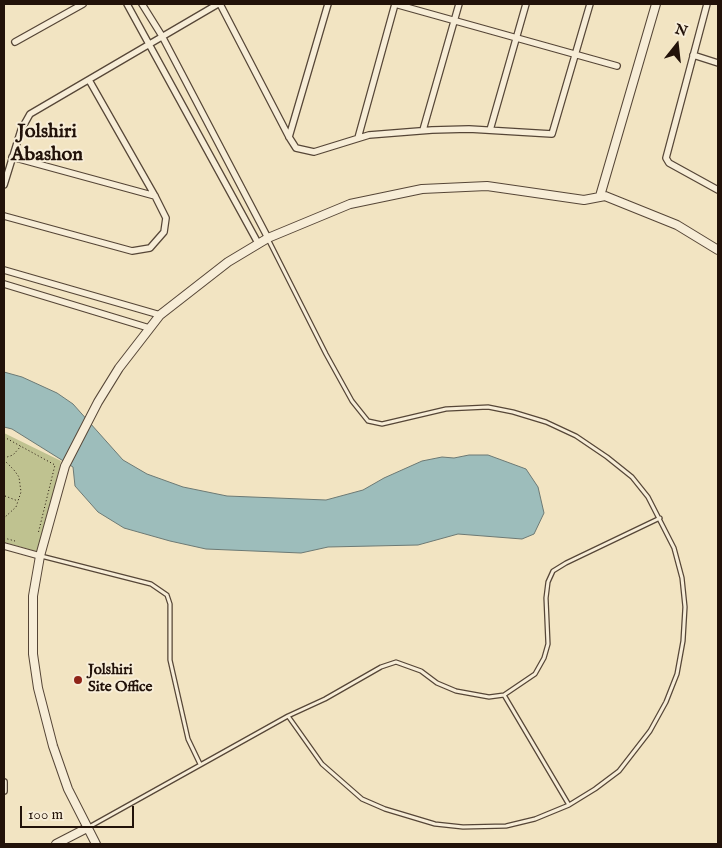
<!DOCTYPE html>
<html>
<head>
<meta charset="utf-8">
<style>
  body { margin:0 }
  #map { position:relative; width:722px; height:848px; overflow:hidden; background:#f2e4c2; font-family:"IM FELL English",serif }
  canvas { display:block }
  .frame { position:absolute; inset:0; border:5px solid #221209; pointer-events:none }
  .north { position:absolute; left:652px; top:20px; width:50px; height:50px; -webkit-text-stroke:4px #f7edd7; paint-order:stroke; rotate:16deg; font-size:14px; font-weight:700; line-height:20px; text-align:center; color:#221209 }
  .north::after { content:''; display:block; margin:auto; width:18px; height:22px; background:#221209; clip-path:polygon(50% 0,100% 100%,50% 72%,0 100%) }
  .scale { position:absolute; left:20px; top:806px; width:114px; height:22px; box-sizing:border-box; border:2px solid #221209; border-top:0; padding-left:6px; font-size:15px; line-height:18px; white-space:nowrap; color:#221209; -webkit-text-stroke:4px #f7edd7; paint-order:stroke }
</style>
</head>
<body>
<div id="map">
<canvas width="722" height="848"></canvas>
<div class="frame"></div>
<div class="north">N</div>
<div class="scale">100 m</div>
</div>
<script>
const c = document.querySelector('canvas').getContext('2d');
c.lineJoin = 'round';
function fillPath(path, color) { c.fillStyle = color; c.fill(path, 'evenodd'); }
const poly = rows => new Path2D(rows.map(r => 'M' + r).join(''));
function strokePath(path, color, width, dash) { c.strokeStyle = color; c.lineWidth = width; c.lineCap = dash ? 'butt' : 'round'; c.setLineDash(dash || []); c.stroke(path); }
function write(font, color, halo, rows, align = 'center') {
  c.font = font + ' "IM FELL English",serif'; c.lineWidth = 4; c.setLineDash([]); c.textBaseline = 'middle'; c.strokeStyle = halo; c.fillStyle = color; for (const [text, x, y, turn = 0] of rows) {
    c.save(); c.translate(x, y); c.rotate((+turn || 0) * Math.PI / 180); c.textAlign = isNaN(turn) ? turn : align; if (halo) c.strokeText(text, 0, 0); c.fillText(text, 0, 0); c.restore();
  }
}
fillPath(poly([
  [4,433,61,461,39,552,4,542]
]), '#bfc290');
const water = poly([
  [4,372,22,377,57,393,73,404,123,460,147,474,183,487,227,496,326,500,363,490,384,478,422,461,442,457,454,458,469,455,488,455,526,469,538,487,544,513,534,534,522,539,458,534,418,545,328,547,301,553,206,549,170,541,124,528,98,512,75,486,73,467,12,429,4,427,4,372]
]);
fillPath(water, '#9dbdbb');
strokePath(water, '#6c7974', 1);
const service = poly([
  [268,239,326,354,352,401,368,421,382,424,446,409,488,407,513,412,546,422,576,436,607,457,632,477,648,497,674,548,682,578,685,607,683,641,677,674,666,702,650,731,619,771,595,789,569,805,535,819,506,826,463,827,435,824,385,809,362,799,322,764,288,716],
  [41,556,151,584,167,595,170,604,170,660,188,739,200,764],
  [504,695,569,805],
  [89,827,288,716,325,699,381,667,396,662,421,671,437,683,456,691,489,697,504,695,535,674,544,658,548,644,546,598,548,582,553,571,566,563,660,518]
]);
const minor = poly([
  [127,4,258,243],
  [142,4,162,36,268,238],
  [220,4,289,137,296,148,314,152,369,135,432,130,469,129,552,134,590,4],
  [395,4,617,66],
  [707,4,666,158,669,163,718,190],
  [15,42,83,4],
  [693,55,718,63],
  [423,130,459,4],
  [490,130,526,4],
  [289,137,328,4],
  [358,138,395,4],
  [12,157,155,196],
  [4,185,21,130,30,114,218,4],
  [4,216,132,251,150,248,164,232,166,218,155,196,89,80],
  [4,270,160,315],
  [4,284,149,328],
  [4,546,40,556],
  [4,782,4,791]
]);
const tertiary = poly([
  [600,196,656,4],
  [56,844,87,828],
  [96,844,68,789,53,746,38,688,33,654,33,596,40,556,65,466,98,402,119,368,160,315,228,262,268,238,350,204,422,189,487,186,584,200,605,196,677,225,718,250]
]);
strokePath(service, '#564637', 5.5);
strokePath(minor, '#564637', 8);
strokePath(tertiary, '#564637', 10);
strokePath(poly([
  [4,437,55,465,38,534],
  [4,458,13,455,21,446],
  [4,460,14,470,19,477,21,492,16,507,4,518],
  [5,496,18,501],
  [4,538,15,541]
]), '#221209', 1, [1, 2.5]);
strokePath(service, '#f7edd7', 3);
strokePath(minor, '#f7edd7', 5.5);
strokePath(tertiary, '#f7edd7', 8);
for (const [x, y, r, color] of [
  [78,680,5,"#8f2418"]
]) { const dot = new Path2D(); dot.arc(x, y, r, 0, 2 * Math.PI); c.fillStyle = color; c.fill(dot); strokePath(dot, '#f7edd7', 2); }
write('bold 15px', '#221209', '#f7edd7', [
  ["Jolshiri",88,671],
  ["Site Office",88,688]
], 'left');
write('bold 20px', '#221209', '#f7edd7', [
  ["Jolshiri",47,133],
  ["Abashon",47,156]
]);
</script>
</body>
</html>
